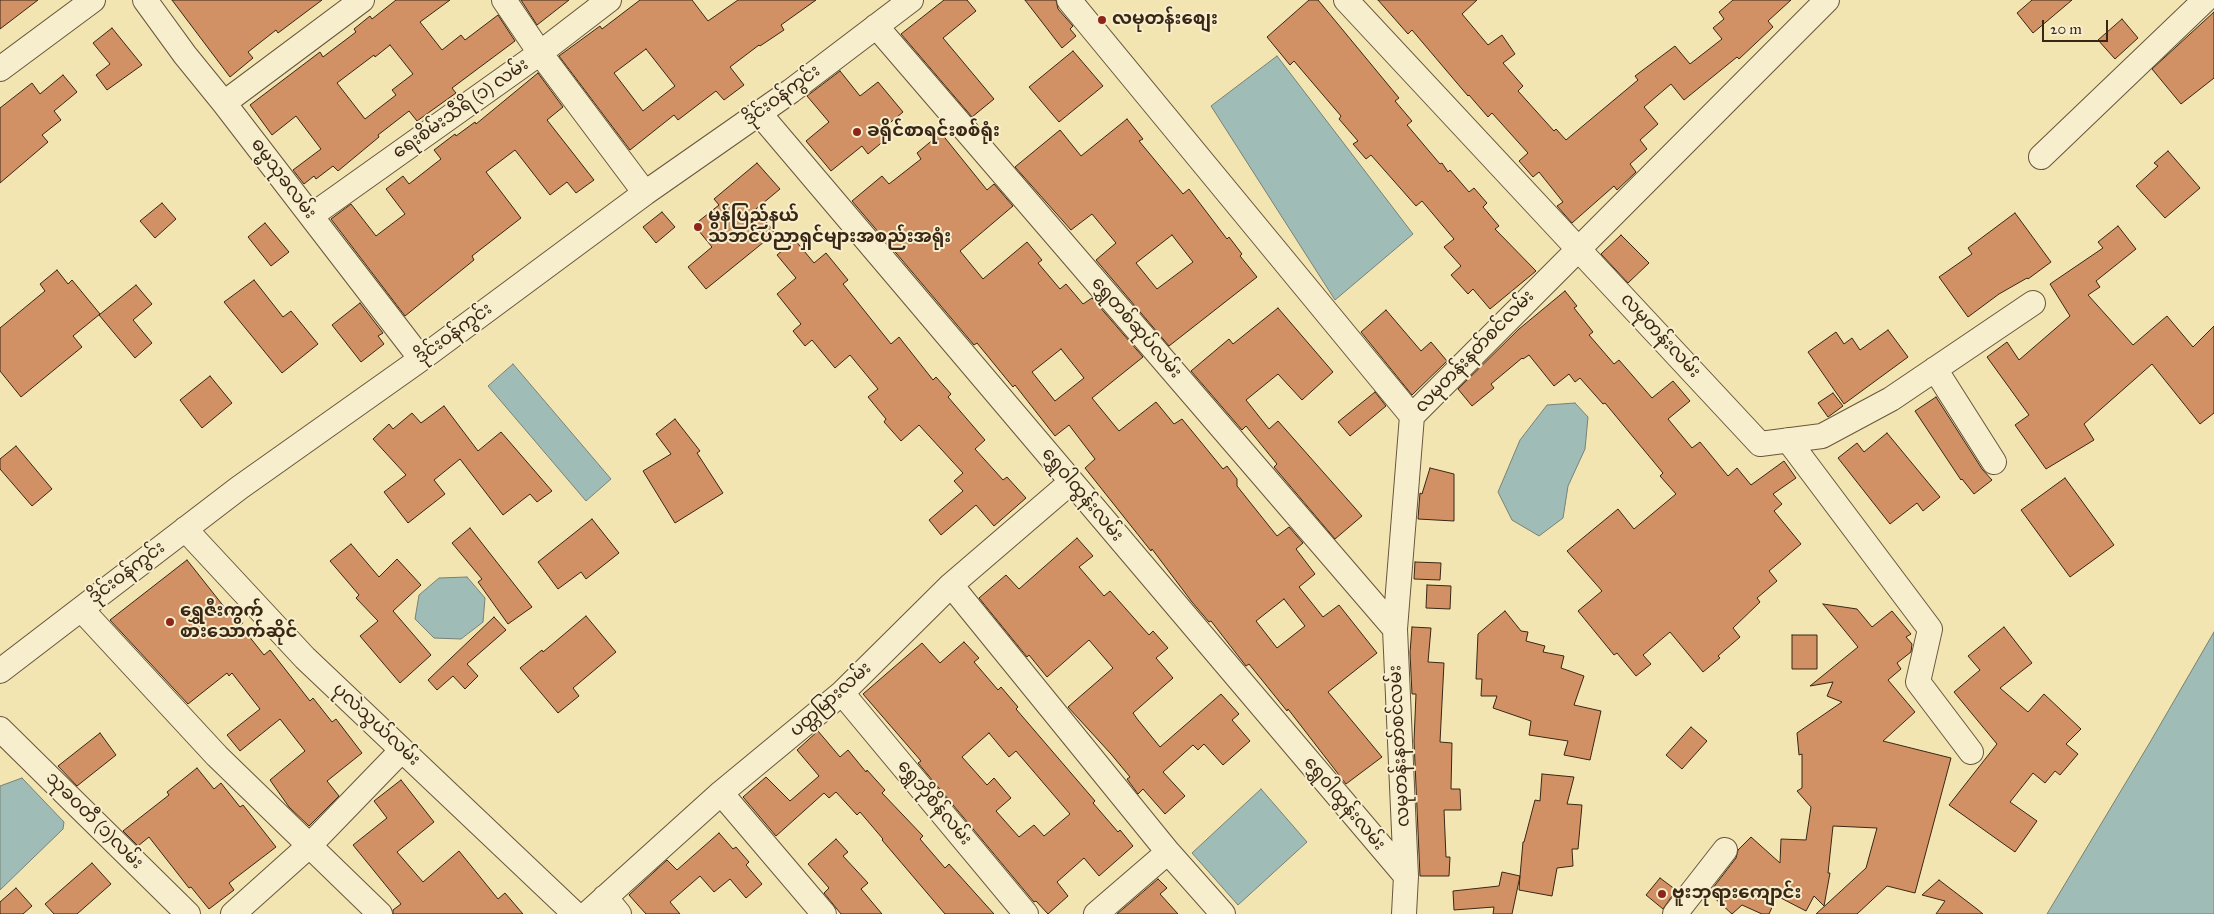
<!DOCTYPE html>
<html>
<head>
<meta charset="utf-8">
<style>
  body { margin:0 }
  #map { position:relative; width:2214px; height:914px; overflow:hidden; background:#f3e5b2; font-family:"IM FELL Great Primer",serif }
  canvas { display:block }
  .scale { position:absolute; left:2042px; top:20px; width:66px; height:22px; box-sizing:border-box; border:2px solid #392615; border-top:0; padding-left:6px; font-size:15px; line-height:18px; white-space:nowrap; color:#392615; -webkit-text-stroke:4px #f7eecd; paint-order:stroke }
</style>
</head>
<body>
<div id="map">
<canvas width="2214" height="914"></canvas>
<div class="scale">20 m</div>
</div>
<script>
const c = document.querySelector('canvas').getContext('2d');
c.lineJoin = 'round';
function fillPath(path, color) { c.fillStyle = color; c.fill(path, 'evenodd'); }
const poly = rows => new Path2D(rows.map(r => 'M' + r).join(''));
function strokePath(path, color, width, dash) { c.strokeStyle = color; c.lineWidth = width; c.lineCap = dash ? 'butt' : 'round'; c.setLineDash(dash || []); c.stroke(path); }
function write(font, color, halo, rows, align = 'center') {
  c.font = font + ' "IM FELL Great Primer","Noto Sans Myanmar",serif'; c.lineWidth = 4; c.setLineDash([]); c.textBaseline = 'middle'; c.strokeStyle = halo; c.fillStyle = color; for (const [text, x, y, turn = 0] of rows) {
    c.save(); c.translate(x, y); c.rotate((+turn || 0) * Math.PI / 180); c.textAlign = isNaN(turn) ? turn : align; if (halo) c.strokeText(text, 0, 0); c.fillText(text, 0, 0); c.restore();
  }
}
const water = poly([
  [1277,56,1413,234,1335,300,1211,106,1277,56],
  [513,364,611,479,586,501,488,386,513,364],
  [1575,403,1588,417,1585,449,1568,486,1563,518,1539,536,1512,520,1498,492,1520,440,1547,405,1575,403],
  [467,577,485,598,483,622,461,639,434,638,415,619,419,595,439,578,467,577],
  [2214,632,2214,914,2047,914,2149,744,2214,632],
  [22,778,64,822,63,829,0,890,0,786,22,778],
  [1261,789,1307,842,1238,905,1192,853,1261,789]
]);
fillPath(water, '#9fbdb6');
strokePath(water, '#768176', 1);
const building = poly([
  [0,0,38,0,0,29,0,0],
  [172,0,322,0,278,33,276,30,248,52,253,58,230,77,172,0],
  [396,0,450,0,420,22,442,50,461,35,465,40,498,15,515,41,452,88,456,93,417,121,409,111,378,135,379,137,338,171,333,166,316,179,314,176,304,184,293,170,321,149,296,116,272,135,250,105,320,52,323,57,356,32,354,29,370,16,372,19,396,0],
  [390,45,413,74,392,90,396,95,365,119,337,83,374,55,375,57,390,45],
  [521,0,569,0,537,25,521,0],
  [640,0,692,0,708,21,738,0,816,0,781,25,784,30,760,46,759,45,730,67,744,85,724,100,716,91,678,120,674,115,630,150,559,56,600,26,602,29,640,0],
  [646,49,675,86,643,111,614,73,646,49],
  [944,0,967,0,976,11,943,38,994,99,972,117,901,34,944,0],
  [1025,0,1056,0,1058,9,1073,26,1070,29,1076,36,1062,48,1025,0],
  [1309,0,1318,0,1399,98,1395,101,1412,121,1407,125,1440,164,1442,163,1448,172,1450,170,1469,192,1474,188,1487,203,1483,207,1499,226,1495,229,1536,271,1490,309,1473,289,1468,294,1451,275,1461,266,1444,247,1454,239,1422,201,1416,206,1371,155,1366,159,1353,144,1358,141,1339,119,1341,116,1294,61,1290,65,1267,37,1309,0],
  [1378,0,1477,0,1462,14,1488,45,1502,35,1515,54,1503,63,1523,86,1518,91,1554,131,1556,129,1566,140,1638,80,1635,76,1675,46,1690,64,1722,39,1713,28,1724,19,1719,12,1733,0,1791,0,1768,21,1773,27,1739,59,1737,57,1684,100,1671,84,1644,107,1658,124,1640,140,1647,149,1630,164,1636,172,1617,190,1614,186,1572,223,1557,206,1563,202,1539,172,1533,177,1519,161,1528,153,1492,113,1488,117,1469,95,1468,96,1412,30,1408,34,1378,0],
  [2032,0,2072,0,2033,33,2017,13,2032,0],
  [2214,12,2214,78,2181,104,2152,69,2214,12],
  [2122,19,2138,38,2115,59,2098,40,2122,19],
  [112,28,142,65,107,90,96,75,110,64,93,43,112,28],
  [1073,51,1103,86,1059,122,1029,87,1073,51],
  [840,71,860,96,878,82,903,112,880,131,886,139,868,154,862,146,831,171,806,141,829,122,807,96,840,71],
  [538,73,563,107,547,120,594,180,576,193,567,182,550,195,515,150,486,172,521,218,472,256,474,260,405,316,331,219,351,204,376,236,405,214,386,189,403,176,409,184,441,159,434,150,455,134,456,136,475,122,476,124,538,73],
  [63,75,77,92,54,111,61,120,42,135,48,142,0,183,0,108,32,83,40,94,63,75],
  [1127,119,1143,139,1139,141,1183,194,1189,189,1227,239,1229,237,1242,254,1240,256,1257,277,1169,346,1096,260,1116,243,1092,214,1071,230,1015,167,1060,130,1081,156,1127,119],
  [1172,235,1193,262,1157,289,1136,263,1172,235],
  [941,133,987,190,994,184,1013,206,960,251,983,279,1027,242,1042,260,1038,263,1060,289,1066,284,1083,304,1092,298,1143,357,1092,398,1119,431,1156,402,1174,424,1182,419,1223,469,1227,466,1237,479,1237,486,1277,536,1289,527,1303,543,1296,549,1315,574,1299,587,1323,617,1339,605,1377,653,1328,692,1382,757,1346,784,1288,709,1287,711,1249,664,1246,666,1211,621,1209,622,1192,602,1152,549,1151,551,1085,468,1095,459,1069,425,1055,436,1015,385,1013,387,977,343,974,345,852,201,882,176,889,184,921,159,917,153,941,133],
  [1061,349,1084,378,1055,401,1032,372,1061,349],
  [1284,599,1305,626,1277,648,1256,621,1284,599],
  [2168,151,2200,188,2165,218,2136,186,2158,166,2154,163,2168,151],
  [757,163,780,189,756,209,775,233,706,289,688,267,712,247,694,225,719,205,714,199,757,163],
  [162,203,176,219,155,238,140,221,162,203],
  [662,212,675,227,656,243,643,227,662,212],
  [2015,213,2051,262,2028,279,2027,278,1999,294,1968,317,1939,277,1972,254,1968,248,2015,213],
  [265,223,289,252,271,266,248,237,265,223],
  [2118,226,2136,249,2096,281,2100,287,2088,295,2133,345,2167,316,2193,347,2214,326,2214,413,2200,424,2152,364,2084,424,2094,440,2046,469,2015,425,2029,415,1987,357,2007,342,2019,360,2070,316,2050,284,2103,248,2098,242,2118,226],
  [1621,235,1649,263,1628,283,1601,254,1621,235],
  [795,240,814,263,826,253,848,280,843,284,891,344,899,337,933,380,936,377,951,394,948,397,985,440,975,449,1003,480,1007,477,1026,498,994,526,976,505,941,535,929,520,963,491,954,481,963,473,919,425,901,441,884,422,886,419,868,397,878,389,850,355,835,368,812,340,805,346,793,331,801,324,777,294,796,278,777,255,795,240],
  [57,270,68,284,72,280,100,314,73,336,82,347,21,397,0,371,0,328,45,291,40,284,57,270],
  [254,280,283,317,291,311,318,344,282,373,224,302,254,280],
  [136,285,152,304,133,320,152,343,135,358,99,315,136,285],
  [1565,291,1577,306,1574,308,1593,332,1589,335,1614,364,1619,360,1652,398,1673,381,1690,401,1668,419,1692,448,1700,442,1728,476,1737,468,1751,485,1784,461,1796,478,1773,494,1782,504,1774,511,1801,544,1769,571,1777,581,1757,598,1760,602,1733,628,1740,637,1718,656,1720,658,1703,672,1670,632,1643,655,1651,664,1636,676,1617,653,1614,655,1578,611,1602,591,1567,551,1618,509,1634,529,1676,494,1660,476,1663,473,1605,403,1603,404,1580,378,1575,382,1569,374,1554,386,1529,355,1523,359,1522,358,1491,384,1494,388,1472,406,1458,389,1519,329,1565,291],
  [360,303,383,333,378,336,384,344,361,362,332,325,360,303],
  [1278,308,1333,372,1302,400,1278,374,1246,400,1269,429,1278,421,1362,516,1335,539,1274,467,1277,464,1246,426,1242,430,1191,371,1229,339,1233,344,1278,308],
  [1386,310,1421,351,1431,342,1447,361,1412,395,1361,332,1386,310],
  [1888,330,1908,357,1844,404,1808,352,1836,332,1844,344,1852,338,1860,350,1888,330],
  [210,376,232,403,202,428,180,400,210,376],
  [1375,392,1386,406,1350,436,1338,422,1375,392],
  [1833,393,1843,406,1828,417,1818,403,1833,393],
  [1936,397,1982,469,1992,480,1974,494,1962,479,1961,480,1915,411,1936,397],
  [444,406,478,451,501,432,552,491,537,502,530,494,503,515,460,459,434,480,445,494,408,523,384,492,406,475,373,439,389,424,393,429,412,413,421,423,444,406],
  [675,419,700,451,697,453,723,493,675,523,643,471,671,454,656,434,675,419],
  [1887,433,1940,497,1923,511,1917,503,1890,524,1838,458,1857,443,1864,452,1887,433],
  [16,446,52,489,32,506,0,469,0,459,16,446],
  [1430,468,1454,474,1454,521,1418,519,1420,493,1422,494,1430,468],
  [2065,478,2114,545,2070,577,2021,510,2065,478],
  [592,519,619,553,586,579,581,572,558,589,538,562,592,519],
  [470,528,532,607,508,624,478,582,482,579,452,543,470,528],
  [1077,538,1093,556,1079,567,1104,596,1110,591,1149,635,1153,631,1168,648,1156,658,1173,678,1133,713,1138,720,1160,747,1221,694,1239,714,1232,720,1250,741,1223,765,1204,744,1198,750,1193,745,1163,772,1185,796,1165,814,1143,789,1138,794,1127,779,1130,777,1111,754,1068,707,1113,668,1089,640,1047,677,1029,655,1027,657,979,598,1006,575,1019,589,1077,538],
  [351,544,379,577,397,559,421,585,393,611,431,655,400,683,360,636,378,621,356,598,359,595,330,561,351,544],
  [187,560,225,608,229,605,243,623,240,625,264,655,270,650,310,701,313,698,332,722,336,719,362,753,327,781,339,796,309,826,289,807,270,780,305,751,280,719,240,751,227,735,260,709,232,673,229,676,227,673,188,704,110,620,187,560],
  [1415,562,1441,563,1440,580,1414,579,1415,562],
  [1427,585,1451,586,1450,609,1426,608,1427,585],
  [1823,604,1857,609,1872,627,1892,611,1911,634,1906,637,1912,644,1911,652,1897,663,1901,669,1888,680,1915,712,1883,741,1951,758,1915,893,1887,886,1857,914,1816,914,1866,868,1877,828,1833,826,1828,873,1830,873,1824,906,1814,896,1806,911,1777,896,1769,914,1762,914,1742,905,1732,914,1709,893,1736,858,1738,850,1751,837,1780,863,1781,839,1806,840,1811,807,1797,791,1802,788,1802,754,1799,755,1797,733,1842,702,1827,696,1833,682,1810,686,1858,647,1823,604],
  [1505,611,1521,631,1528,632,1526,641,1545,646,1543,652,1564,656,1561,668,1584,676,1574,705,1601,711,1590,760,1564,755,1568,741,1529,735,1531,721,1493,708,1497,696,1481,696,1482,679,1476,679,1478,634,1505,611],
  [586,616,616,652,573,688,579,696,558,713,520,668,542,650,543,652,586,616],
  [494,617,506,630,467,664,478,676,465,689,453,676,437,690,428,680,494,617],
  [1412,627,1431,628,1428,662,1444,663,1440,742,1452,743,1451,789,1460,789,1461,810,1444,810,1446,857,1450,857,1449,876,1420,876,1414,741,1416,694,1412,694,1410,653,1412,627],
  [2004,627,2032,663,2000,688,2028,712,2044,694,2081,729,2066,744,2078,754,2060,775,2055,771,2045,783,2033,773,2010,802,2037,821,2015,852,1949,805,1997,744,1954,692,1980,670,1968,656,2004,627],
  [1792,635,1817,635,1817,669,1792,669,1792,635],
  [964,642,979,658,974,662,998,690,1001,687,1018,707,1016,709,1095,801,1093,803,1118,832,1120,830,1133,846,1099,876,1084,858,1057,882,1068,896,1048,914,1036,901,1034,902,918,763,921,761,863,694,922,643,940,663,964,642],
  [989,733,1009,757,1016,751,1070,814,1044,836,1034,825,1019,837,996,811,1011,798,994,778,987,785,962,757,989,733],
  [1691,727,1707,741,1682,769,1666,755,1691,727],
  [818,731,840,757,848,750,866,772,867,770,885,790,882,793,923,836,920,839,945,868,949,864,994,914,945,914,882,840,883,839,860,812,857,815,836,792,829,798,824,793,776,836,743,797,766,777,790,801,819,776,797,750,818,731],
  [100,733,116,755,77,786,58,766,100,733],
  [197,768,214,789,221,783,240,807,243,805,276,847,229,883,234,890,209,909,191,887,189,888,149,837,138,846,123,831,169,795,167,792,197,768],
  [1542,774,1574,777,1567,804,1582,805,1578,849,1572,849,1573,866,1557,868,1552,896,1519,890,1520,876,1512,914,1493,914,1494,907,1454,910,1453,891,1499,886,1502,872,1520,876,1523,842,1524,842,1535,800,1540,801,1542,774],
  [401,780,434,822,397,852,423,882,459,851,498,899,505,893,523,914,393,914,393,910,401,904,353,845,387,818,374,801,401,780],
  [719,833,733,849,736,847,749,862,746,865,762,884,746,898,730,879,714,892,700,876,670,902,680,914,646,914,629,895,667,860,677,870,719,833],
  [836,839,848,852,843,856,868,883,861,889,882,914,841,914,824,893,829,888,808,864,836,839],
  [92,863,111,884,77,914,54,914,45,904,92,863],
  [1660,878,1676,890,1663,909,1646,895,1660,878],
  [1158,879,1167,888,1160,894,1178,914,1117,914,1158,879],
  [1939,880,1977,909,1983,914,1936,914,1945,901,1922,895,1939,880],
  [16,888,32,906,23,914,0,914,0,902,16,888]
]);
fillPath(building, '#d29164');
strokePath(building, '#392615', 1);
const minor = poly([
  [145,0,185,55,224,103,421,359],
  [504,0,540,53,645,193],
  [1069,0,1412,416],
  [1346,0,1760,444,1822,436,1891,399,2033,303],
  [876,26,1395,629],
  [0,69,93,0],
  [224,103,362,0],
  [759,113,1406,876],
  [2041,157,2205,0],
  [311,216,540,53,609,0],
  [1935,369,1994,462],
  [1788,440,1930,629,1918,682,1971,752],
  [185,529,305,658,575,914],
  [951,585,1168,852,1223,914],
  [81,609,217,756,380,914],
  [0,671,239,488,421,359,645,193,791,91,911,0],
  [842,693,1026,914],
  [0,729,188,914],
  [721,793,824,914],
  [605,897,619,914],
  [233,914,310,845,402,750],
  [587,914,721,793,842,693,951,585,1071,482],
  [1096,914,1168,852],
  [1404,914,1406,876,1395,629,1412,416,1827,0],
  [1675,914,1725,850]
]);
strokePath(minor, '#68563c', 26);
strokePath(minor, '#f7eecd', 24);
for (const [x, y, r, color] of [
  [1102,20,5,"#8f2418"],
  [857,132,5,"#8f2418"],
  [698,227,5,"#8f2418"],
  [170,622,5,"#8f2418"],
  [1662,894,5,"#8f2418"]
]) { const dot = new Path2D(); dot.arc(x, y, r, 0, 2 * Math.PI); c.fillStyle = color; c.fill(dot); strokePath(dot, '#f7eecd', 2); }
write('bold 18px', '#392615', '#f7eecd', [
  ["လမုတန်းစျေး",1112,20],
  ["ခရိုင်စာရင်းစစ်ရုံး",867,132],
  ["မွန်ပြည်နယ်",708,217],
  ["သဘင်ပညာရှင်များအစည်းအရုံး",708,238],
  ["ရွှေဇီးကွက်",180,612],
  ["စားသောက်ဆိုင်",180,633],
  ["ဗူးဘုရားကျောင်း",1672,894]
], 'left');
write('18px', '#392615', '#f7eecd', [
  ["ဒိုင်းဝန်ကွင်း",782,96,-36],
  ["ရေးစိမ်းသီရိ (၁) လမ်း",461,109,-35],
  ["ဓမ္မသုခလမ်း",283,179,53],
  ["ရွှေတစ်ဆုပ်လမ်း",1136,328,49],
  ["ဒိုင်းဝန်ကွင်း",454,334,-36],
  ["လမုတန်းလမ်း",1660,336,47],
  ["လမုတန်းနတ်စင်လမ်း",1475,352,-46],
  ["ရွှေဝါထွန်းလမ်း",1082,495,50],
  ["ဒိုင်းဝန်ကွင်း",127,573,-37],
  ["ပတ္တမြားလမ်း",831,700,-42],
  ["ပုလဲသွယ်လမ်း",376,725,43],
  ["လမုတန်းနတ်စင်လမ်း",1400,746,-93],
  ["ရွှေဘိုစိန်လမ်း",934,803,50],
  ["ရွှေဝါထွန်းလမ်း",1344,804,50],
  ["သုခဝတီ (၁)လမ်း",94,821,45]
]);
</script>
</body>
</html>
